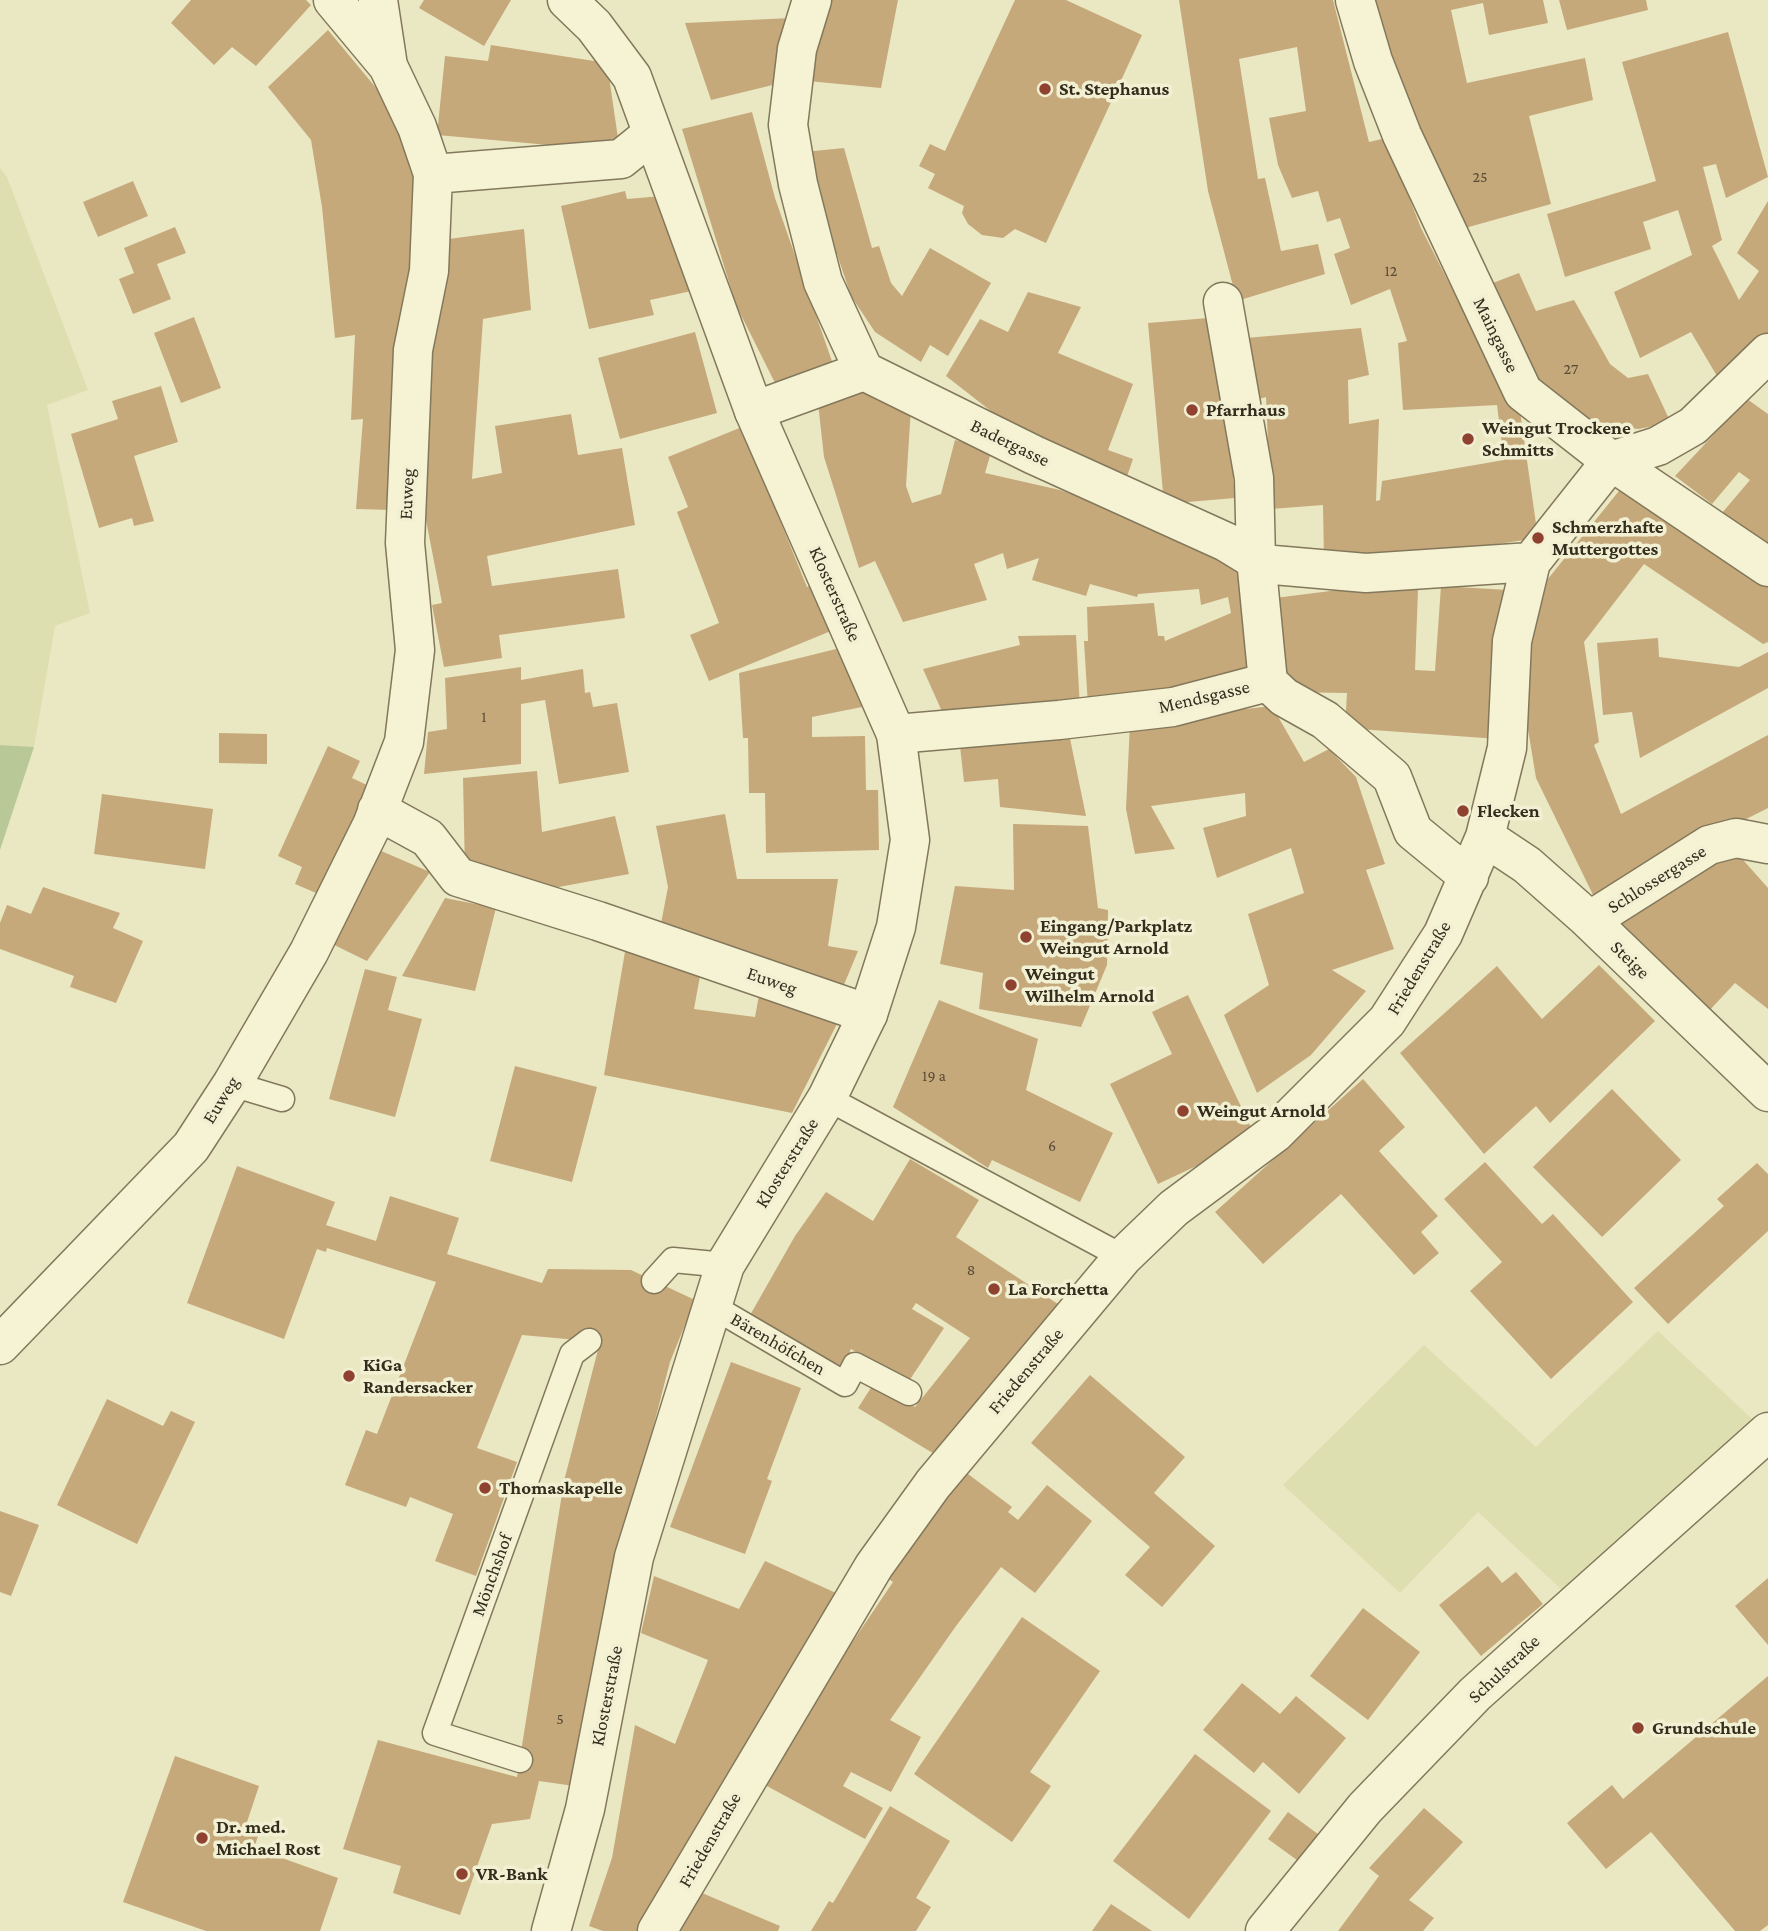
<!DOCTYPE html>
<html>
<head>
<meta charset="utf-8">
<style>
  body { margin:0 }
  canvas { display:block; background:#eae7c3 }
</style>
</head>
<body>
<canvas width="1768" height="1931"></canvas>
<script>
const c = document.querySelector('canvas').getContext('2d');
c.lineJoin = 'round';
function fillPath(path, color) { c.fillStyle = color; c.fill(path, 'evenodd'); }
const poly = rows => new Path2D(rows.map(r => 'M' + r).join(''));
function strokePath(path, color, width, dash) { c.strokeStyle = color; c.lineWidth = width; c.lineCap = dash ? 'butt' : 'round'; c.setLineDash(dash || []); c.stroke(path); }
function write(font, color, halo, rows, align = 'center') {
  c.font = font + ' "Crimson Pro",serif'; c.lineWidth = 7; c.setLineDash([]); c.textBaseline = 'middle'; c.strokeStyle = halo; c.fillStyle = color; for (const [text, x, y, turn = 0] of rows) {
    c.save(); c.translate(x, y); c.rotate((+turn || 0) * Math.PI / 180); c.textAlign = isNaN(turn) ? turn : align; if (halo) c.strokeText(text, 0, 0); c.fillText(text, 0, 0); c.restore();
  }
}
fillPath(poly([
  [0,168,7,177,88,390,47,405,90,613,55,626,34,747,0,745],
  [1658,1331,1767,1433,1575,1602,1478,1512,1400,1593,1283,1485,1424,1345,1536,1447]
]), '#dddfb1');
fillPath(poly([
  [0,745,34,747,0,850]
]), '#b8c897');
fillPath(poly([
  [191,0,306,0,311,5,256,66,232,47,214,65,171,23],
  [424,0,511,0,484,46,419,8],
  [829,0,898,0,881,88,808,81],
  [1015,0,1066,0,1142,35,1046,243,1015,229,1003,238,982,235,968,224,962,213,964,206,928,188,935,174,919,166,930,144,945,151],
  [1179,0,1333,0,1369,142,1386,138,1421,228,1471,326,1519,404,1538,538,1376,562,1324,559,1323,505,1271,509,1266,397,1252,401,1246,338,1361,328,1369,375,1348,380,1349,424,1379,419,1376,501,1380,500,1382,481,1504,460,1497,405,1403,410,1398,343,1407,341,1390,289,1351,305,1334,254,1350,248,1340,218,1327,222,1318,191,1292,198,1278,165,1269,118,1306,111,1297,47,1239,59,1258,179,1265,178,1281,251,1318,244,1325,274,1237,301,1208,191],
  [1372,0,1543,0,1548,23,1489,35,1483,3,1451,10,1467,83,1585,58,1593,100,1529,116,1551,204,1458,230,1398,100],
  [1559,0,1646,0,1648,10,1567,30],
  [791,18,785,82,711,100,685,23],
  [328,30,416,136,419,270,392,510,356,509,363,419,351,420,355,335,335,338,322,207,311,140,268,87],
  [1728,32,1768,177,1726,198,1716,164,1703,167,1722,240,1712,246,1739,300,1759,271,1737,253,1768,201,1768,339,1724,388,1691,332,1640,358,1614,292,1692,255,1678,210,1643,222,1651,249,1565,277,1547,214,1656,181,1622,62],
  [491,45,607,63,619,145,560,146,437,135,445,56,488,61],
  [752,112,775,198,833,364,776,385,736,305,682,129],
  [844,148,872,248,879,246,891,283,902,296,930,248,991,283,948,356,930,345,921,362,875,332,851,296,837,254,831,255,804,152],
  [133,181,148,216,98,237,83,202],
  [625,191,627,199,662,196,696,290,650,300,654,315,589,329,561,206],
  [175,227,186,253,157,264,171,299,133,314,119,279,134,273,124,248],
  [524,229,531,310,483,319,472,479,502,473,495,426,571,414,578,455,622,448,635,525,487,556,492,586,618,569,625,618,499,635,502,658,444,667,432,605,442,603,421,494,441,240],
  [1519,273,1536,311,1574,300,1610,364,1628,378,1648,374,1671,423,1638,429,1588,422,1531,378,1485,286],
  [1028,292,1081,307,1058,353,1133,384,1108,450,1133,459,1123,488,1019,433,946,376,980,319,1008,332],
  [194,317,221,388,181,403,154,333],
  [1220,317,1235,498,1164,504,1148,323],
  [695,332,717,413,620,439,598,358],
  [161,386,178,442,134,456,154,521,134,526,132,518,99,528,71,434,118,419,112,401],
  [876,390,911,408,906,486,912,503,941,494,955,440,992,449,985,473,1060,490,1234,551,1259,669,1088,706,1084,641,1088,641,1087,607,1154,603,1158,636,1164,636,1165,641,1231,613,1228,597,1201,605,1199,589,1138,594,1137,597,1090,584,1086,596,1032,580,1039,558,1007,569,1003,553,974,564,987,600,903,622,875,561,859,568,824,457,818,403],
  [1747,399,1768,414,1768,547,1722,513,1750,480,1739,472,1712,504,1675,476],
  [742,427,807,587,812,585,831,631,709,681,690,635,719,623,677,512,688,507,668,457],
  [1627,481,1768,578,1768,642,1763,644,1644,564,1584,642,1599,742,1594,745,1621,814,1768,735,1768,808,1685,850,1597,903,1536,778,1525,711,1524,635,1547,580],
  [1441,586,1508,590,1498,739,1345,728,1347,693,1287,692,1275,598,1354,588,1418,590,1415,670,1435,671],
  [1076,635,1080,709,948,725,923,669,1020,645,1018,636],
  [1658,638,1659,657,1739,667,1768,652,1768,688,1640,758,1632,712,1603,715,1597,643],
  [840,648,862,707,812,717,812,737,865,736,866,790,878,790,879,850,766,853,765,793,749,793,748,738,743,738,739,673],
  [521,667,521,680,583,669,585,693,590,692,593,707,617,703,629,772,559,784,545,700,521,704,521,764,424,774,428,732,447,729,445,678],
  [1272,706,1304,762,1329,749,1356,777,1385,864,1366,870,1394,949,1332,970,1366,991,1311,1055,1257,1093,1224,1015,1269,985,1248,914,1304,893,1291,848,1217,878,1203,828,1246,816,1245,793,1151,806,1175,849,1135,854,1126,809,1130,722],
  [1068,729,1086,816,1000,807,998,779,964,782,959,737],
  [219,733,267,734,267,764,219,763],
  [328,746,360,761,352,778,373,788,323,896,295,884,302,867,278,856],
  [537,771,542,832,615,816,629,874,548,889,465,872,463,778],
  [102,794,213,809,205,869,94,854],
  [725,814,737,879,838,879,828,946,858,951,838,999,659,934,668,887,656,826],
  [1013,824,1088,826,1098,908,1108,910,1107,965,1081,1027,979,1009,983,973,940,964,955,886,1014,890],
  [372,847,430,872,367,961,324,940],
  [1737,853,1768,888,1768,1009,1735,983,1708,1012,1619,921,1678,877],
  [43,887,120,913,113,928,143,941,116,1003,70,987,74,976,0,949,0,923,7,905,31,914],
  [445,898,496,908,475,991,402,976],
  [627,940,702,965,694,1009,755,1017,761,984,841,1016,792,1113,604,1075],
  [1599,965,1655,1021,1550,1123,1536,1106,1484,1154,1400,1053,1497,966,1542,1019],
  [365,969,397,977,388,1010,422,1019,395,1117,329,1099],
  [1188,995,1256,1138,1158,1184,1110,1084,1172,1054,1152,1012],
  [939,1000,1038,1039,1026,1090,1113,1133,1080,1202,992,1160,988,1168,893,1107],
  [515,1066,597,1087,572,1182,490,1161],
  [1363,1079,1405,1127,1379,1151,1438,1216,1421,1232,1439,1253,1414,1275,1341,1194,1263,1264,1215,1212],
  [1612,1089,1681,1160,1602,1237,1533,1167],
  [910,1159,979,1200,956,1237,1067,1310,941,1458,858,1408,874,1383,915,1407,970,1338,916,1303,912,1309,944,1328,909,1381,851,1349,843,1367,749,1317,795,1236,826,1192,873,1221],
  [1485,1162,1542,1224,1553,1214,1633,1302,1551,1379,1470,1291,1502,1262,1444,1199],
  [1757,1163,1768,1174,1768,1231,1668,1324,1634,1288,1724,1206,1717,1199],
  [237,1166,335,1202,326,1225,376,1241,390,1196,459,1218,447,1254,542,1283,548,1269,631,1270,695,1300,670,1362,636,1494,581,1787,539,1781,530,1819,492,1824,460,1915,393,1893,401,1866,343,1849,378,1740,517,1777,564,1481,600,1342,522,1335,477,1448,517,1462,476,1576,435,1561,453,1514,410,1497,406,1507,345,1485,366,1430,377,1434,436,1282,327,1248,326,1252,317,1249,284,1339,187,1303],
  [731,1362,801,1388,767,1479,772,1481,745,1554,670,1527],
  [1090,1375,1185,1457,1154,1493,1215,1546,1162,1607,1125,1575,1150,1547,1031,1443],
  [107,1399,163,1426,171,1411,195,1422,137,1544,57,1505],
  [964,1471,1012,1507,1008,1512,1018,1520,1047,1485,1092,1521,1035,1593,1001,1567,956,1626,890,1720,921,1737,891,1792,851,1772,843,1786,883,1808,865,1839,765,1785,824,1684,893,1582,886,1577],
  [0,1511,39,1525,11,1596,0,1592],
  [765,1561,845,1597,647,1931,603,1931,589,1926,612,1858,635,1725,675,1744,708,1660,641,1633,654,1576,739,1609],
  [1488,1566,1502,1583,1516,1572,1543,1604,1481,1656,1439,1605],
  [1768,1578,1768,1645,1735,1606],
  [1363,1608,1420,1652,1368,1720,1310,1676],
  [1022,1617,1100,1671,1030,1772,1051,1786,1012,1842,914,1774],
  [1768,1676,1768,1925,1760,1931,1735,1931,1651,1832,1606,1869,1567,1823,1612,1785,1623,1799],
  [1242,1683,1280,1714,1296,1696,1346,1738,1299,1794,1263,1762,1254,1773,1203,1730],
  [1195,1754,1271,1811,1189,1919,1113,1861],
  [175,1756,259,1786,247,1822,261,1827,254,1848,338,1878,320,1931,206,1931,123,1902],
  [890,1806,950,1841,916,1898,931,1907,916,1931,811,1931,829,1901,833,1903],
  [1424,1808,1463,1842,1409,1900,1434,1918,1423,1931,1338,1931,1379,1876,1369,1868],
  [1288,1812,1322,1837,1301,1863,1268,1839],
  [702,1893,780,1926,778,1931,680,1931],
  [1111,1904,1152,1931,1092,1931]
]), '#c6a97b');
const service = poly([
  [232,1084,282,1099],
  [827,1098,1123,1257],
  [654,1281,673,1260,725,1265],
  [712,1306,845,1384,855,1365,909,1393],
  [520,1760,435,1733,572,1354,589,1341]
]);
const minor = poly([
  [378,0,388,66],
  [812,0,797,49,788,125,798,184,823,282,864,371,1034,455,1226,542,1262,564,1366,573,1531,562],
  [1355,0,1373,61,1402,135,1523,392,1611,461,1768,567],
  [433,174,621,159,652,134],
  [1223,302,1254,478,1256,559,1268,682],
  [754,411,864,371],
  [1611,461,1658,446,1693,426,1768,353],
  [1268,682,1284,697,1325,720,1392,777,1413,831,1469,877],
  [896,734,1059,720,1173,707,1268,682],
  [377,810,428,838,458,877,598,921,868,1014],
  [1485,837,1527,865,1587,918,1768,1092],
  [1587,918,1597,916,1709,845,1736,838,1768,844],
  [0,1345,191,1147,232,1084,309,952,372,825,404,742,415,650,405,543,413,350,429,271,433,174,417,127,388,66,333,0],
  [657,1931,874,1566,933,1484,1123,1257,1174,1208,1275,1133,1387,1021,1443,934,1485,837,1507,748,1512,641,1531,562,1611,461],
  [1265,1931,1365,1808,1475,1694,1768,1432]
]);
const tertiary = poly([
  [551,1931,585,1809,634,1557,725,1265,827,1098,868,1014,896,927,910,840,896,734,754,411,632,77,594,26,567,0]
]);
strokePath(service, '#83785b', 27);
strokePath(minor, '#83785b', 41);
strokePath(tertiary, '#83785b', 41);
strokePath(service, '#f6f3d5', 24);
strokePath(minor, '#f6f3d5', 38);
strokePath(tertiary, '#f6f3d5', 38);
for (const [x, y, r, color] of [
  [1045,89,7,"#8e422f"],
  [1192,410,7,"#8e422f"],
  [1468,439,7,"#8e422f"],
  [1538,538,7,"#8e422f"],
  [1463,811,7,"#8e422f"],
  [1026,937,7,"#8e422f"],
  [1011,985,7,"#8e422f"],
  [1183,1111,7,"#8e422f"],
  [994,1289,7,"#8e422f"],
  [349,1376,7,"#8e422f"],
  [485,1488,7,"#8e422f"],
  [1638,1728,7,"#8e422f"],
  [202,1838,7,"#8e422f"],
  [462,1874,7,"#8e422f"]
]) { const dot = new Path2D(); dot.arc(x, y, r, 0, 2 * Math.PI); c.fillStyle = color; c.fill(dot); strokePath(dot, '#f2f0d2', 2.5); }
write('16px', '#584c35', null, [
  ["25",1480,177],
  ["12",1391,271],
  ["27",1571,369],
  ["1",484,717],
  ["19 a",934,1076],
  ["6",1052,1146],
  ["8",971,1270],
  ["5",560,1719]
]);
write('bold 19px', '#342d1e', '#f2f0d2', [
  ["St. Stephanus",1059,89],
  ["Pfarrhaus",1206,410],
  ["Weingut Trockene",1482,428],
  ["Schmitts",1482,450],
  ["Schmerzhafte",1552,527],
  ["Muttergottes",1552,549],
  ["Flecken",1477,811],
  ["Eingang/Parkplatz",1040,926],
  ["Weingut Arnold",1040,948],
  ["Weingut",1025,974],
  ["Wilhelm Arnold",1025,996],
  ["Weingut Arnold",1197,1111],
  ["La Forchetta",1008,1289],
  ["KiGa",363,1365],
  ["Randersacker",363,1387],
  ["Thomaskapelle",499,1488],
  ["Grundschule",1652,1728],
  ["Dr. med.",216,1827],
  ["Michael Rost",216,1849],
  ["VR-Bank",476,1874]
], 'left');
write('19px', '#342d1e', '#f2f0d2', [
  ["Maingasse",1496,335,64],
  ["Badergasse",1010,443,26],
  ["Euweg",407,494,-87],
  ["Klosterstraße",835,594,66],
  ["Mendsgasse",1204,697,-13],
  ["Schlossergasse",1657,879,-32],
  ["Steige",1630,960,44],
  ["Friedenstraße",1419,968,-59],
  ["Euweg",772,981,19],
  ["Euweg",221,1100,-58],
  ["Klosterstraße",787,1163,-58],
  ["Bärenhöfchen",778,1344,30],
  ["Friedenstraße",1026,1371,-50],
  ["Mönchshof",492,1575,-70],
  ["Schulstraße",1504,1669,-43],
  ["Klosterstraße",607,1696,-79],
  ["Friedenstraße",710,1840,-60]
]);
</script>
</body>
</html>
